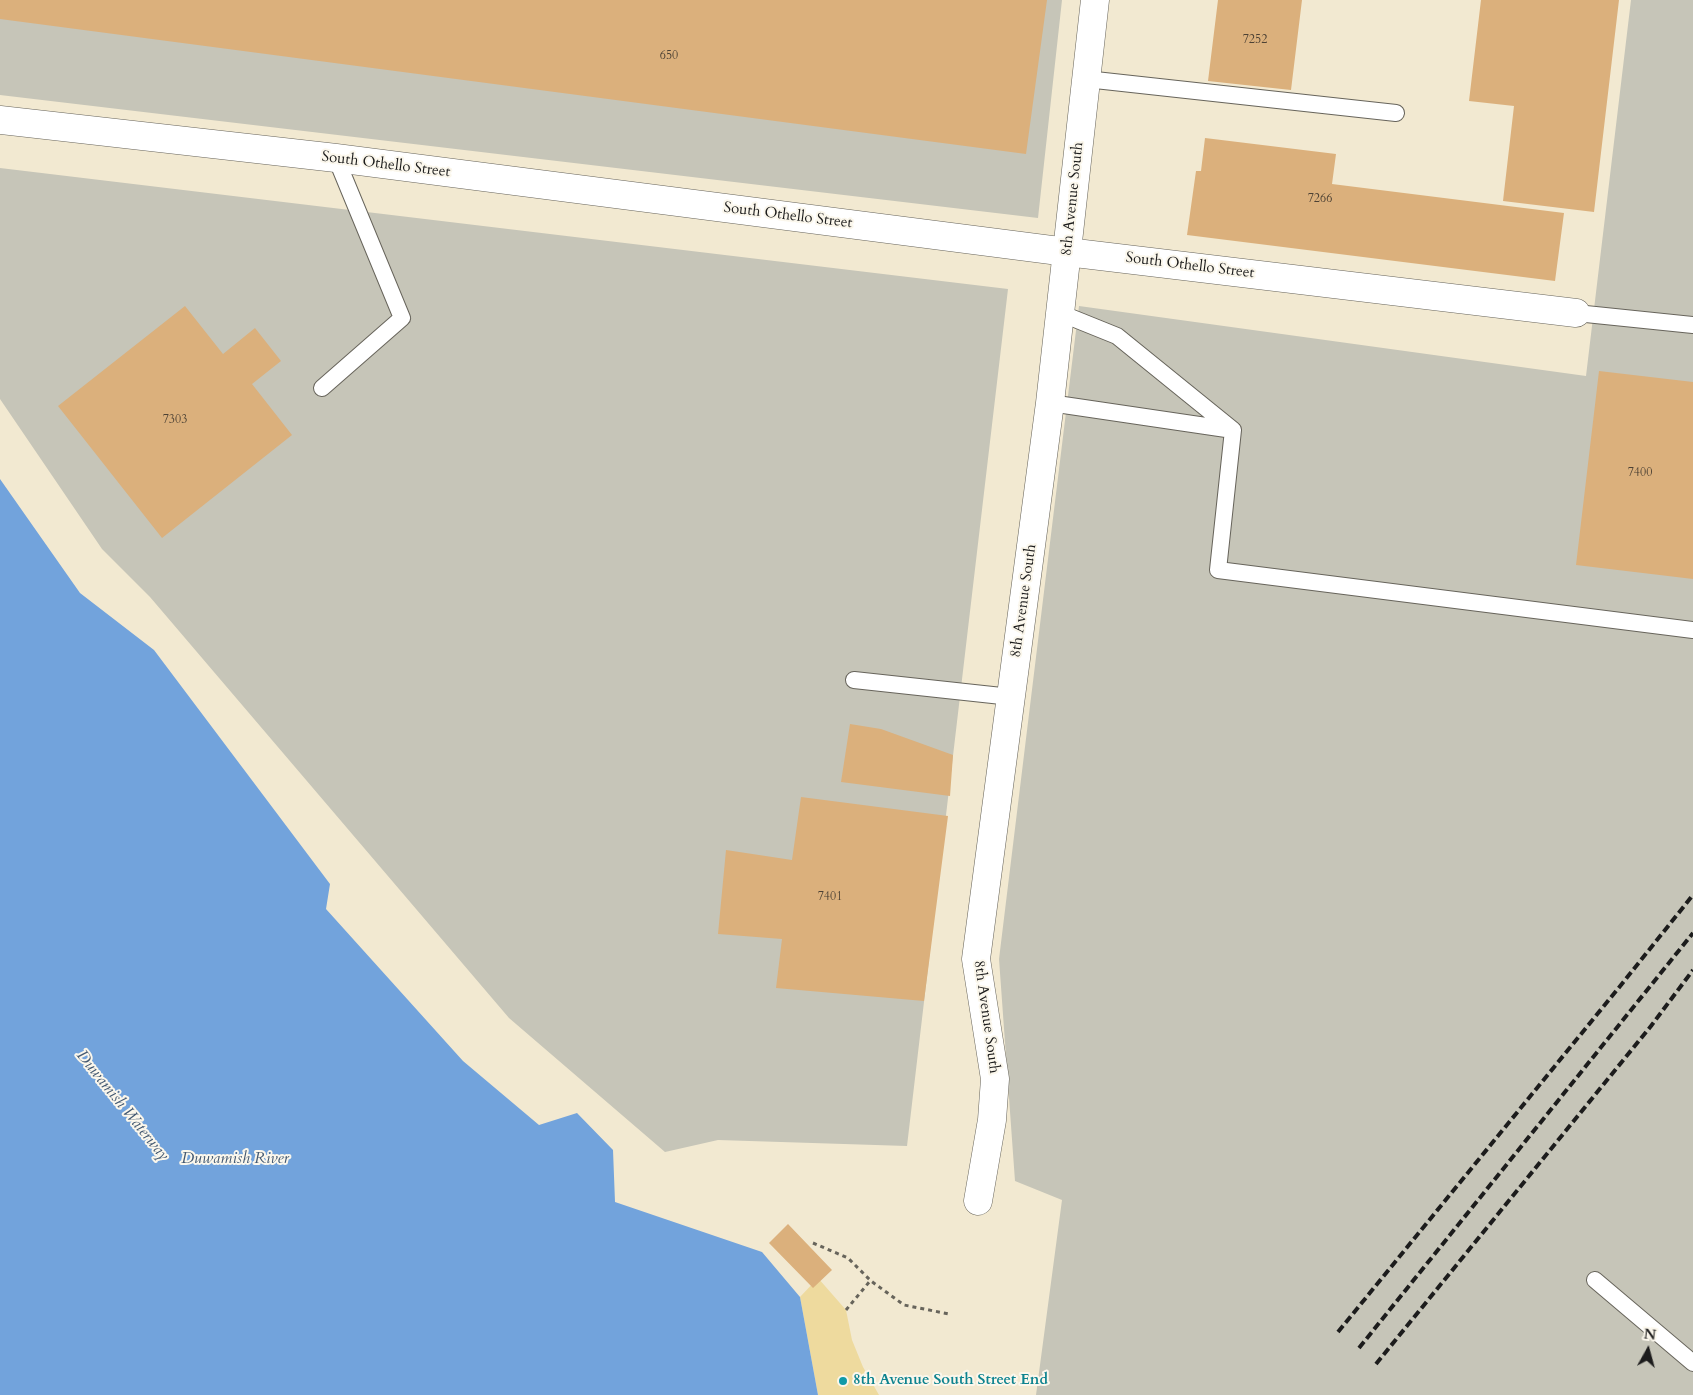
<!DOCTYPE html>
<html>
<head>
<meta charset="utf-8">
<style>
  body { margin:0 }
  #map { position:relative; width:1693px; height:1395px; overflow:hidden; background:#f2e9d1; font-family:Cardo,serif }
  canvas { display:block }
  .north { position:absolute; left:1623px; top:1325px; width:50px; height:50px; -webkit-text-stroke:4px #fbf7ec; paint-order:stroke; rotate:7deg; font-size:14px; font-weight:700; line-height:20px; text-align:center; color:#1c1c1c }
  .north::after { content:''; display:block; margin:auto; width:18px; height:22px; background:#1c1c1c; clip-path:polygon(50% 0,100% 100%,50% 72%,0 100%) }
</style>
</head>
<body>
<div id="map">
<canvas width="1693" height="1395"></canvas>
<div class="north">N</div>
</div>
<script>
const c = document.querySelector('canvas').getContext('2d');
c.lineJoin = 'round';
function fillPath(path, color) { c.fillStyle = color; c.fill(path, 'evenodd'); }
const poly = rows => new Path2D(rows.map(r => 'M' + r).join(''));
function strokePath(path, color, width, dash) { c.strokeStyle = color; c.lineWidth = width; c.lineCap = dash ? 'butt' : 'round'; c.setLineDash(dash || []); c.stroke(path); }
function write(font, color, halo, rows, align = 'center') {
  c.font = font + ' Cardo,serif'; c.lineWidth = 4; c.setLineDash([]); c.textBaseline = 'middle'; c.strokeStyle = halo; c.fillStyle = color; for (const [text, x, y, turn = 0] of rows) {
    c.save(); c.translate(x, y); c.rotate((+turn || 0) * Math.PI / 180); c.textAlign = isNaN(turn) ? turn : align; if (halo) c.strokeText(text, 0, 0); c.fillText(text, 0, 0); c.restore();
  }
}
fillPath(poly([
  [0,0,1062,0,1038,218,0,95],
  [1631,0,1693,0,1693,1395,1036,1395,1062,1200,1015,1181,999,959,1079,306,1586,376],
  [0,168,1008,289,907,1146,718,1140,665,1152,509,1018,150,597,102,549,0,399]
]), '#c6c5b8');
fillPath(poly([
  [818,1278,846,1310,852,1340,863,1367,879,1395,818,1395,800,1297]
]), '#eeda9e');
fillPath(poly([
  [0,479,80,593,154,650,330,884,326,909,463,1061,539,1125,577,1113,613,1150,615,1202,762,1252,800,1297,818,1395,0,1395]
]), '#72a3dc');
fillPath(poly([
  [0,0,1047,0,1026,154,0,19],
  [1218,0,1302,0,1291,90,1208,81],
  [1481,0,1619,0,1594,212,1503,201,1514,106,1469,101],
  [1205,138,1336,154,1332,184,1564,213,1555,281,1187,235,1196,171,1201,171],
  [185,306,223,354,255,328,281,361,252,384,292,435,162,538,58,406],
  [1599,371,1693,382,1693,579,1576,565],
  [850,724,881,729,953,755,950,796,841,782],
  [801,797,948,816,924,1001,776,988,782,939,718,934,726,850,792,860],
  [788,1224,832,1270,813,1288,769,1243]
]), '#dbb07c');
const lane = poly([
  [1086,79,1396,113],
  [1060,313,1117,336,1233,430],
  [1576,313,1693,325],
  [322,388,402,318,336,158],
  [1050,403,1233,430],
  [1233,430,1218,570,1693,630],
  [854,680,1011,697],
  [1595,1280,1693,1363]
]);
const street = poly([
  [0,120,336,158,1067,252,1576,313],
  [978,1201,992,1120,995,1079,976,959,1050,403,1095,0]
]);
strokePath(lane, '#67645b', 18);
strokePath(street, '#67645b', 29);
strokePath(poly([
  [813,1243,848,1258,871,1281,904,1305,949,1314],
  [846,1310,870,1281]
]), '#67645b', 3, [4, 4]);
strokePath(lane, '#fff', 16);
strokePath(street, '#fff', 28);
strokePath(poly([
  [1338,1332,1621,985,1693,895],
  [1359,1348,1693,933],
  [1376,1364,1651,1026,1693,970]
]), '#1c1c1c', 4, [8, 4]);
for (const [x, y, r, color] of [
  [843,1381,5,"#0f9aa8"]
]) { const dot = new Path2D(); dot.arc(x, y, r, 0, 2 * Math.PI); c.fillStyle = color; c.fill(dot); strokePath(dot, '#fbf7ec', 2); }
write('12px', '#4c4134', null, [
  ["7252",1255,40],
  ["650",669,56],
  ["7266",1320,199],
  ["7303",175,420],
  ["7400",1640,473],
  ["7401",830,897]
]);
write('15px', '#1c1c1c', '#fbf7ec', [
  ["South Othello Street",386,165,7],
  ["8th Avenue South",1073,199,-84],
  ["South Othello Street",788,216,7],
  ["South Othello Street",1190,266,7],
  ["8th Avenue South",1024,601,-82],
  ["8th Avenue South",986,1017,82]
]);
write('bold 15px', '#0d838f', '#fbf7ec', [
  ["8th Avenue South Street End",853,1381]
], 'left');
write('italic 16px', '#435972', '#fbf7ec', [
  ["Duwamish Waterway",122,1106,51],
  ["Duwamish River",235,1159]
]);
</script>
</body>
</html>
